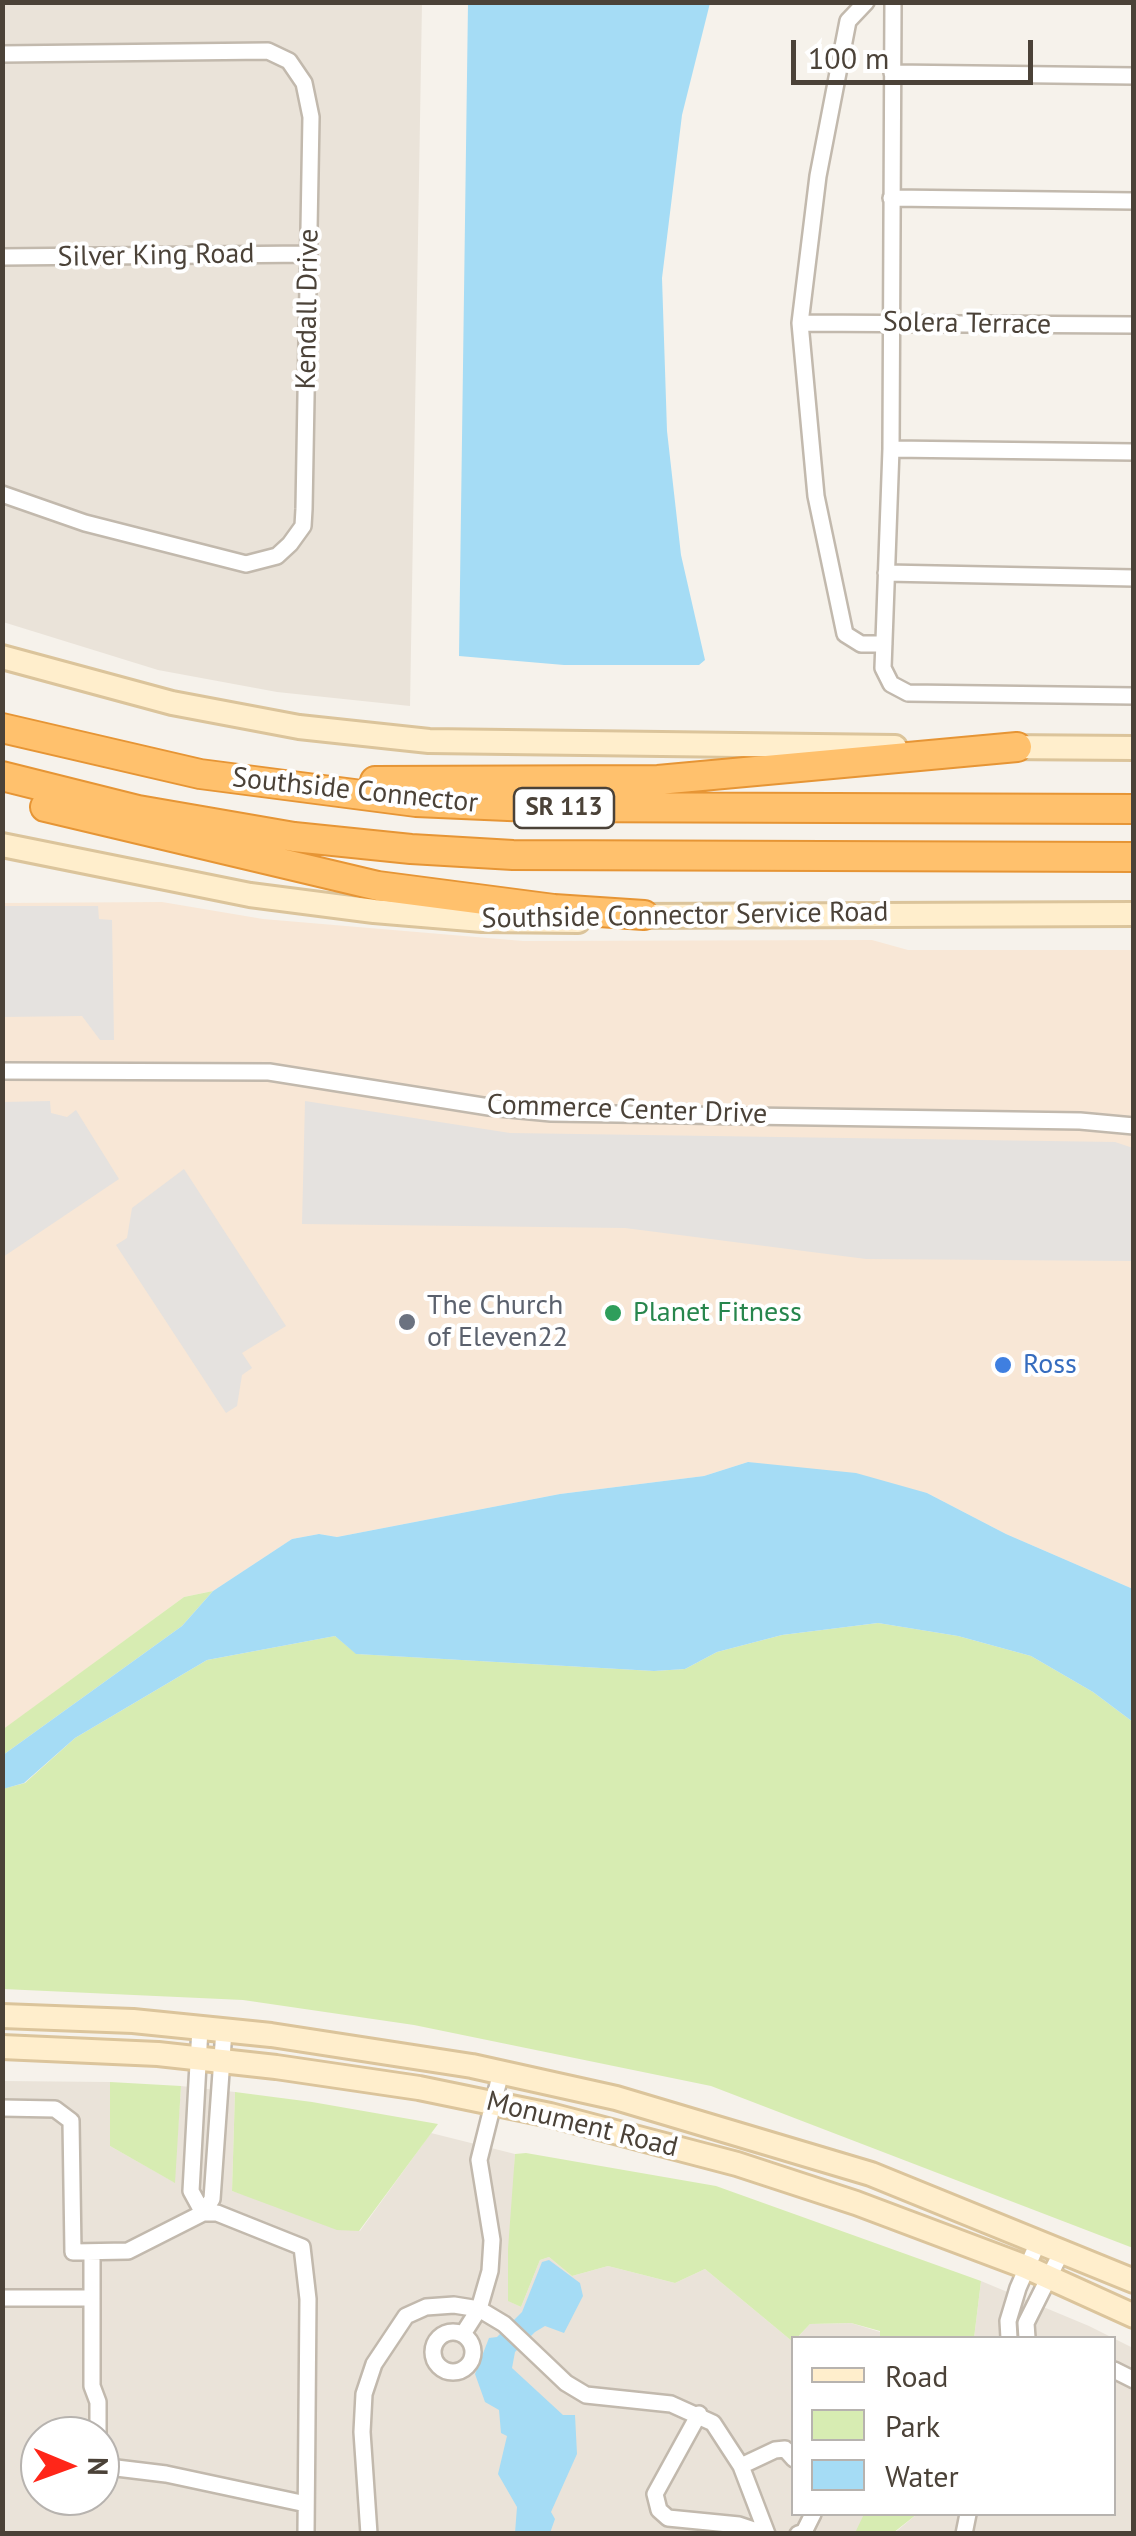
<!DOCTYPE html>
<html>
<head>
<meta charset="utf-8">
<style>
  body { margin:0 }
  #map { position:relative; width:1136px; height:2536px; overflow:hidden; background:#f6f2eb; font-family:"PT Sans",sans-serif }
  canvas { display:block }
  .frame { position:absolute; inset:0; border:5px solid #4b4238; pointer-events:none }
  .legend { position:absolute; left:791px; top:2336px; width:325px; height:180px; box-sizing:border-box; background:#fff; border:2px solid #b7b3af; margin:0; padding:12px 18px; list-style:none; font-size:30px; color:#4b4238 }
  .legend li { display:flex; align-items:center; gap:20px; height:50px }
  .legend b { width:50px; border:2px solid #b7b3af }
  .north { position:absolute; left:20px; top:2416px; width:100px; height:100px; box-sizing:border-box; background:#fff; border:2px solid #b7b3af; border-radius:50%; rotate:91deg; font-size:28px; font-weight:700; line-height:40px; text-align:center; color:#4b4238 }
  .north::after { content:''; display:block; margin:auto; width:35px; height:45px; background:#ff2619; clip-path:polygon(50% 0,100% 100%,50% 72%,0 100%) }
  .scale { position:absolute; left:791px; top:40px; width:242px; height:45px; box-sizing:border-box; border:5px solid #4b4238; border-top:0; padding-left:12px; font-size:30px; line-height:35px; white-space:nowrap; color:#4b4238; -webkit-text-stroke:8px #fff; paint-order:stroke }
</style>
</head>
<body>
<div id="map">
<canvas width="1136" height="2536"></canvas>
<div class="frame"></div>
<ul class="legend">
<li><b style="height:12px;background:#fec"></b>Road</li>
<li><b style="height:28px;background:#d7ecb2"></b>Park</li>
<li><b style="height:28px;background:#a5dcf5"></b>Water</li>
</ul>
<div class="north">N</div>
<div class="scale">100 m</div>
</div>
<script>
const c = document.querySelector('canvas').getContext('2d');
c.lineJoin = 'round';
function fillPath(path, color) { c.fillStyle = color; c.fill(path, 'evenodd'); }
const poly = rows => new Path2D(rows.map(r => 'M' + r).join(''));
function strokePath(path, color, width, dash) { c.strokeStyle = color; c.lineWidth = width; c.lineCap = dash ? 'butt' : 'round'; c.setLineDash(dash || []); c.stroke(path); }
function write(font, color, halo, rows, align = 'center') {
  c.font = font + ' "PT Sans",sans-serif'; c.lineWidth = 8; c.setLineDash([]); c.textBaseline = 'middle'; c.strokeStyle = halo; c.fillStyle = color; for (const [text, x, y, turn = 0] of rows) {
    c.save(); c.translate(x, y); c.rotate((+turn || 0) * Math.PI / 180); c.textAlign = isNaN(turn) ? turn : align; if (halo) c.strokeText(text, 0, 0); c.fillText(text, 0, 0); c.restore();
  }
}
fillPath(poly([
  [3,3,422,3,410,706,277,692,158,670,3,622],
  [3,2081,110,2082,110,2146,174,2182,181,2086,235,2092,232,2191,360,2231,431,2133,515,2154,509,2301,521,2307,540,2260,549,2257,572,2276,608,2266,675,2283,705,2269,793,2342,794,2514,864,2514,864,2521,855,2533,3,2534],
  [40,2436,100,2436,100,2496,40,2496],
  [981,2281,1089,2326,1133,2348,1133,2533,893,2534,917,2514,1114,2514,1114,2338,974,2338],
  [851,2323,880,2332,880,2338,797,2338,810,2324]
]), '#eae3d9');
fillPath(poly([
  [162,902,263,919,523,941,872,940,908,950,1133,950,1133,1589,1006,1534,927,1493,748,1462,704,1476,560,1494,337,1537,319,1534,292,1539,213,1591,184,1597,3,1730,2,903]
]), '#f8e7d6');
fillPath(poly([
  [213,1591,182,1626,3,1755,2,1730,184,1597],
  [878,1623,958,1636,1031,1656,1093,1692,1133,1722,1133,2248,711,2086,414,2025,243,2000,3,1989,2,1789,25,1783,75,1738,207,1660,335,1636,357,1654,654,1671,685,1669,717,1652,782,1635],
  [110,2082,181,2086,175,2183,110,2146],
  [235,2092,312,2102,438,2124,359,2231,337,2230,232,2191],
  [526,2153,716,2186,981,2281,974,2338,880,2338,880,2331,851,2323,810,2324,793,2342,705,2269,675,2283,608,2266,572,2276,549,2257,540,2260,521,2307,508,2301,508,2249,515,2154],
  [864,2514,917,2514,893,2533,855,2533]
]), '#d7ecb2');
fillPath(poly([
  [3,906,98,906,99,919,112,920,114,1040,100,1040,82,1016,3,1017],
  [50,1101,51,1113,67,1117,76,1110,119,1179,3,1257,3,1102],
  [305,1101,510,1133,1115,1142,1133,1148,1133,1261,866,1259,625,1228,302,1224],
  [184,1169,286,1326,242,1353,252,1368,242,1375,237,1406,226,1413,116,1245,127,1238,132,1208]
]), '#e5e2df');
fillPath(poly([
  [468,3,710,3,682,115,662,278,667,431,681,555,705,660,699,665,564,665,459,656],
  [748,1462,856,1473,927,1493,1006,1534,1133,1589,1133,1722,1093,1692,1031,1656,958,1636,878,1623,782,1635,717,1652,685,1669,654,1671,356,1654,335,1636,207,1660,75,1738,24,1783,3,1789,3,1755,182,1626,213,1591,292,1539,319,1534,337,1537,560,1494,704,1476],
  [549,2260,580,2283,583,2296,564,2333,545,2326,535,2332,515,2352,512,2368,563,2415,575,2415,577,2454,551,2512,555,2519,550,2533,515,2533,517,2507,498,2474,507,2436,501,2433,499,2410,485,2402,475,2374,489,2338,497,2337,522,2312,542,2262]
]), '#a5dcf5');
const street = poly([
  [866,2,848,21,818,176,800,323,816,496,845,634,861,644,884,644],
  [893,2,891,449,883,668,891,684,908,693,1134,696],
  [2,54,268,51,289,61,304,83,311,117,304,509,303,526,290,544,277,556,246,564,85,523,2,494],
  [892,73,1134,76],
  [891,198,1134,201],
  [2,257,309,254],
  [800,323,1134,325],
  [891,449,1134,452],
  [886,573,1134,578],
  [2,1071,269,1072,489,1107,551,1113,1080,1121,1134,1126],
  [200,2028,191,2191,203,2213],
  [2,2108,55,2109,71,2121,73,2252,128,2251,203,2213,217,2213,302,2247,308,2299,306,2534],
  [203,2213,212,2199,224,2030],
  [92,2253,92,2386,98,2402,98,2436],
  [2,2298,92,2298],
  '433 2352a20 20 0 1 1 40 0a20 20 0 1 1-40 0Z',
  [463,2334,479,2309,490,2271,492,2240,479,2160,501,2072],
  [1009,2338,1008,2321,1018,2288,1039,2240],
  [1027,2338,1026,2323,1063,2249],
  [1114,2370,1134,2380],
  [699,2414,655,2494,659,2510,668,2518,739,2525,766,2534],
  [100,2466,166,2474,306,2504],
  [741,2466,775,2450,785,2449,794,2459],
  [369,2534,362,2432,364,2394,374,2364,406,2316,426,2307,454,2305,479,2309,504,2324,566,2383,586,2395,671,2404,713,2423,741,2466,767,2534],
  [798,2534,804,2532,813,2514],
  [964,2534,968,2514]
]);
const secondary = poly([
  [2,657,172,703,299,727,429,741,895,747],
  [1002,747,1134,748],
  [2,845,250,895,374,911,482,920,578,921],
  [629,916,1134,914],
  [2,2016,133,2021,271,2035,472,2066,616,2098,871,2174,1134,2281],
  [2,2047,158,2054,276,2067,419,2088,550,2115,737,2164,856,2203,1026,2267,1134,2316]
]);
const highway = poly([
  [2,728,200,774,416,802,531,807,1134,809],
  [2,776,138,810,294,837,411,849,513,855,1134,857],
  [375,781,658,780,1017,747],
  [45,807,378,886,554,909,644,915]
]);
strokePath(street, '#c2b9ad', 20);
strokePath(secondary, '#dbc49b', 28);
strokePath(highway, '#e69535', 32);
strokePath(street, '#fff', 15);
strokePath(secondary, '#fec', 22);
strokePath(highway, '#ffc16d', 28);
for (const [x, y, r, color] of [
  [613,1313,10,"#2e9e5b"],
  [407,1322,10,"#6b7280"],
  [1003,1365,10,"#3f7fe0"]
]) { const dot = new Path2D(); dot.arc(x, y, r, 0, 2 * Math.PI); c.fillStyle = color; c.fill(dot); strokePath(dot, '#fff', 4); }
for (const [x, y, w] of [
  [564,808,100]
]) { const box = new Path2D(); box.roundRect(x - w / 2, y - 20, w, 40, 8); c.fillStyle = '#fff'; c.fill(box); strokePath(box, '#4b4238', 2.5); }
write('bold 25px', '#4b4238', null, [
  ["SR 113",564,808]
]);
write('28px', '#4b4238', '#fff', [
  ["Silver King Road",156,256,-1],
  ["Kendall Drive",308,309,-89],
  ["Solera Terrace",967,324,1],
  ["Southside Connector",355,791,6],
  ["Southside Connector Service Road",685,916,-1],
  ["Commerce Center Drive",627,1110,2],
  ["Monument Road",582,2125,14]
]);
write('28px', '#5b616d', '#fff', [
  ["The Church",427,1306],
  ["of Eleven22",427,1338]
], 'left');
write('28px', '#27864d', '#fff', [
  ["Planet Fitness",633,1313]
], 'left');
write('28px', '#366cbe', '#fff', [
  ["Ross",1023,1365]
], 'left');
</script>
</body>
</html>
